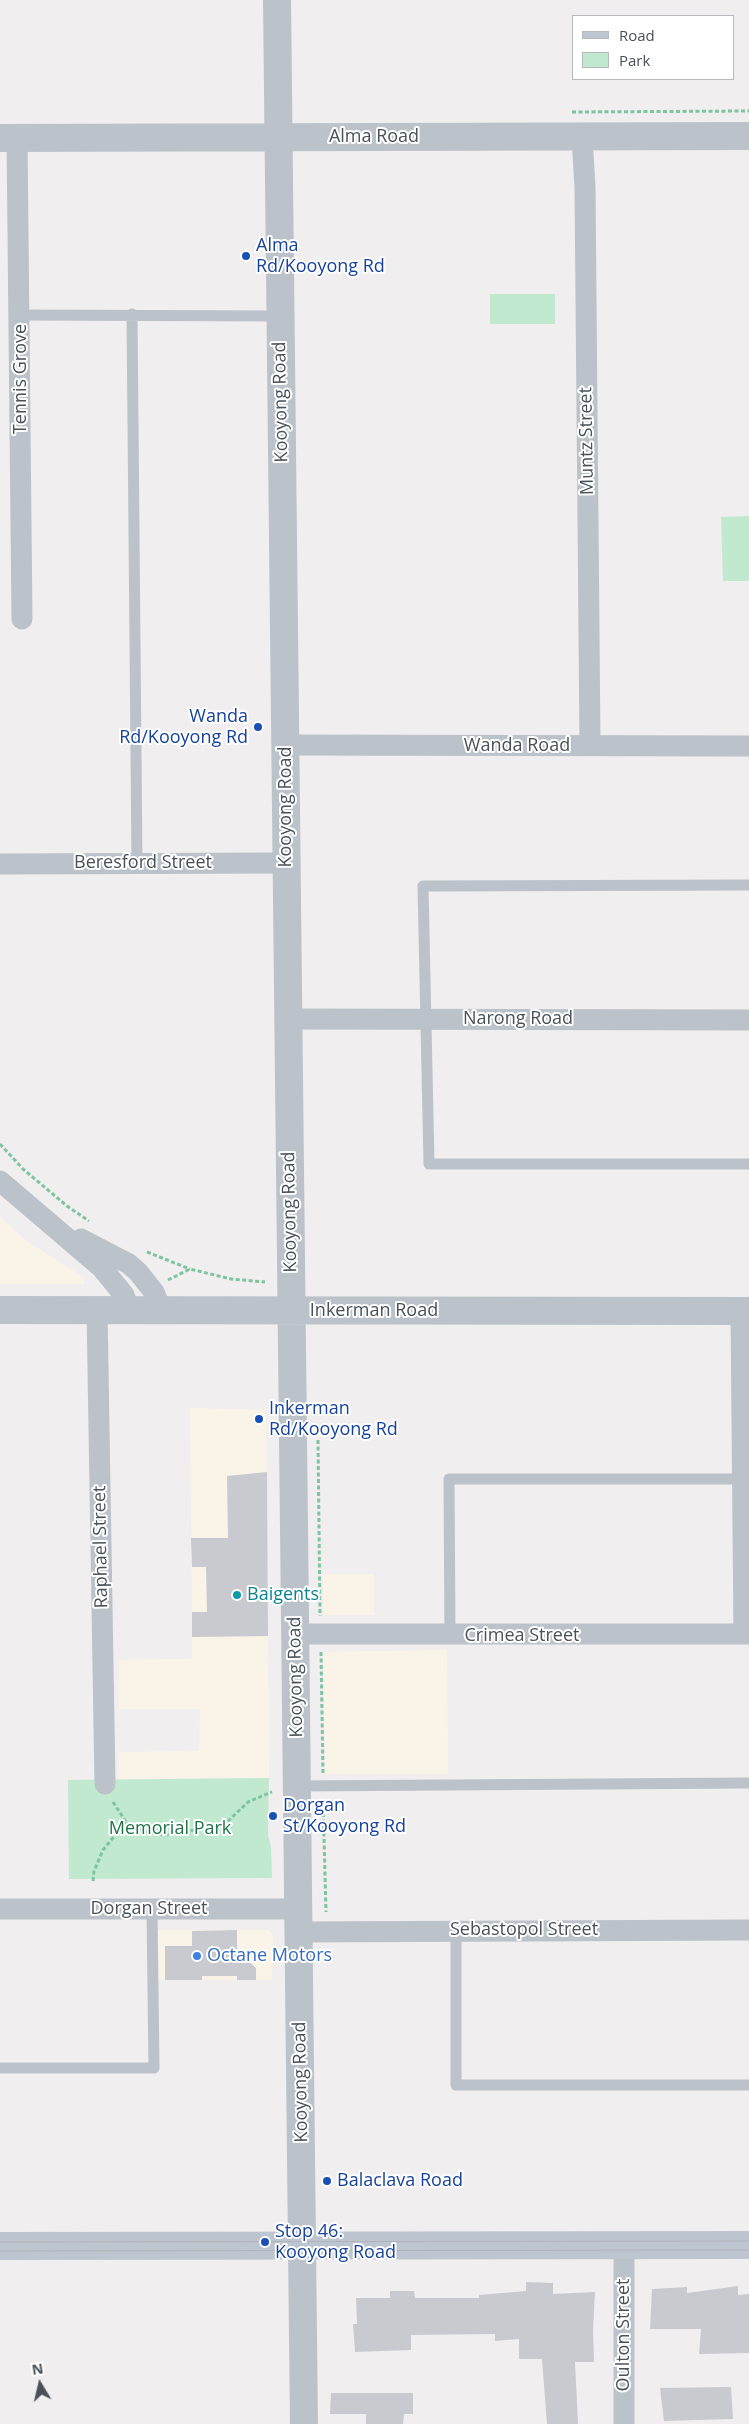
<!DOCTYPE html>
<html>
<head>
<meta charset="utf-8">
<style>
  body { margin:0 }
  #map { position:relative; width:749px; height:2424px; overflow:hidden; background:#f0eeee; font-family:"Open Sans",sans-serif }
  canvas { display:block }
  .legend { position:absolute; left:572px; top:15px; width:162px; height:65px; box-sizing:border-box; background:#fff; border:1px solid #b6b9bd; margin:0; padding:6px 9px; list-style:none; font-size:15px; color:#485159 }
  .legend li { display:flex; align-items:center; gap:10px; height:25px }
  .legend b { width:25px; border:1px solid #b6b9bd }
  .north { position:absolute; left:15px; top:2359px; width:50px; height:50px; -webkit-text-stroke:4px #fff; paint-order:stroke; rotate:351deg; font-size:14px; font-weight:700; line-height:20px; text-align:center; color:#485159 }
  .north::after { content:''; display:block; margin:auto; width:18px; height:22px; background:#485159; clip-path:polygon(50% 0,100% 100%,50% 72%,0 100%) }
</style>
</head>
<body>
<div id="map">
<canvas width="749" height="2424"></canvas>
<ul class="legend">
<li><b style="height:6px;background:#bdc6d0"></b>Road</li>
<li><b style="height:14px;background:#c1e9d0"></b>Park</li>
</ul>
<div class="north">N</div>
</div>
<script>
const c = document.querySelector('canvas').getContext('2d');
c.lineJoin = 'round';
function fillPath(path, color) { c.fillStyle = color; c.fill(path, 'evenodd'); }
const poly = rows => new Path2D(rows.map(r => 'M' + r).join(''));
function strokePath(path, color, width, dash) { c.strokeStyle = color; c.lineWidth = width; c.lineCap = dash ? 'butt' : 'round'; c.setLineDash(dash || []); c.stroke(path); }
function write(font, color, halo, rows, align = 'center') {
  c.font = font + ' "Open Sans",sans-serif'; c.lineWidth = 4; c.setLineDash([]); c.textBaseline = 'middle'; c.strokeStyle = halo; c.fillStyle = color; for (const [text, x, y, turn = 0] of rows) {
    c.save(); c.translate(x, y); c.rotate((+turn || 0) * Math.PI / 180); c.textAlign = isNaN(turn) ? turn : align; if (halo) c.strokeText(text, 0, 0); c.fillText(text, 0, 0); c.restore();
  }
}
fillPath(poly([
  [0,1217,27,1241,84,1278,84,1284,0,1284],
  [190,1408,266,1410,268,1612,192,1612],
  [323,1574,374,1574,374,1615,323,1615],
  [268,1636,269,1778,119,1779,119,1752,199,1751,200,1709,119,1709,119,1660,192,1659,192,1637],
  [447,1650,448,1774,325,1774,323,1652],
  [156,1930,268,1930,273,1935,272,1980,157,1980]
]), '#faf4e8');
fillPath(poly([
  [490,294,555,294,555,324,490,324],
  [749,516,749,581,723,581,721,517],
  [269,1778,268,1835,271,1847,272,1878,69,1879,68,1780]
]), '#c1e9d0');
fillPath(poly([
  [267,1472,268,1636,192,1637,192,1612,207,1612,206,1567,192,1567,191,1538,228,1538,227,1476],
  [237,1930,237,1959,246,1959,256,1968,256,1980,237,1980,237,1976,202,1976,202,1980,165,1980,165,1946,192,1946,192,1931],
  [526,2282,553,2283,553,2294,595,2292,593,2330,594,2362,575,2362,578,2424,547,2424,542,2359,519,2359,519,2339,495,2341,495,2334,411,2335,411,2350,355,2352,353,2324,357,2324,356,2298,390,2298,390,2291,414,2291,415,2298,479,2298,479,2295,526,2291],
  [738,2286,738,2295,749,2294,749,2353,699,2354,701,2329,650,2329,652,2289,687,2287,687,2293],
  [731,2387,733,2419,664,2421,660,2388],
  [331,2393,413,2393,413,2414,404,2414,403,2424,366,2424,366,2414,330,2414]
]), '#c9cad0');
strokePath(poly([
  [572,112,749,111],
  [0,1144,23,1169,67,1206,89,1221],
  [147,1252,190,1269],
  [168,1280,190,1269,231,1279,265,1282],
  [318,1440,320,1616],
  [321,1652,323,1773],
  [323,1800,326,1912],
  [113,1802,126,1822],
  [93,1881,94,1871,103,1850,126,1822,143,1831,165,1835,219,1826,227,1822,248,1802,272,1792]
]), '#7dc4a0', 3, [4, 2.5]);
strokePath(poly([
  [132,314,137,864],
  [20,315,280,316],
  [749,885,423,886,429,1164,749,1164],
  [450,1636,449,1479,743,1479],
  [298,1786,749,1783],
  [456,1931,456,2085,749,2085],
  [0,2068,154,2068,152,1909]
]), '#bbc2c9', 11);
strokePath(poly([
  [582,137,585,187,590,745],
  [17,138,22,619],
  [285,745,749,746],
  [0,864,286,863],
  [288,1019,749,1020],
  [0,1181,102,1268,124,1295,129,1309],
  [81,1239,129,1264,138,1272,154,1292,161,1309],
  [97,1309,105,1784],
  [741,1311,744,1634],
  [296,1634,749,1634],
  [0,1909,299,1909],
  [299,1932,749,1930],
  [624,2424,624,2246]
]), '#bbc2c9', 21);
strokePath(poly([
  [277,0,304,2424],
  [0,138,749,136],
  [0,1310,749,1311]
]), '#bbc2c9', 28);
strokePath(poly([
  [0,2246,749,2245]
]), '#bdc6d0', 28);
strokePath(poly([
  [0,2242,749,2241],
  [0,2251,749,2250]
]), '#b1b3b7', 1);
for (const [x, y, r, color] of [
  [246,256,5,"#1a4fb4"],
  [258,727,5,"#1a4fb4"],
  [259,1419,5,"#1a4fb4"],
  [237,1595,5,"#0f9aa8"],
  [273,1816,5,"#1a4fb4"],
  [197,1956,5,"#3f7fe0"],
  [327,2181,5,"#1a4fb4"],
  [265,2242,5,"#1a4fb4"]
]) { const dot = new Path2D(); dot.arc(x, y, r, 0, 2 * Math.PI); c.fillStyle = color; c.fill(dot); strokePath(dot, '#fff', 2); }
write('18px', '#485159', '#fff', [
  ["Alma Road",374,137],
  ["Tennis Grove",21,379,-90],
  ["Kooyong Road",281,402,-91],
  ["Muntz Street",587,441,-91],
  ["Wanda Road",517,746],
  ["Kooyong Road",286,807,-90],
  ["Beresford Street",143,863],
  ["Narong Road",518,1019],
  ["Kooyong Road",290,1212,-91],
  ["Inkerman Road",374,1311],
  ["Raphael Street",101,1547,-91],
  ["Crimea Street",522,1636],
  ["Kooyong Road",296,1677,-91],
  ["Dorgan Street",149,1909],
  ["Sebastopol Street",524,1930],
  ["Kooyong Road",301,2082,-91],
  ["Oulton Street",624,2335,-90]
]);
write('18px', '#164399', '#fff', [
  ["Alma",256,246],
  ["Rd/Kooyong Rd",256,267],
  ["Wanda",248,717,"right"],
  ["Rd/Kooyong Rd",248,738,"right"],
  ["Inkerman",269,1409],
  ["Rd/Kooyong Rd",269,1430],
  ["Dorgan",283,1806],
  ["St/Kooyong Rd",283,1827],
  ["Balaclava Road",337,2181],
  ["Stop 46:",275,2232],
  ["Kooyong Road",275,2253]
], 'left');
write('18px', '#0d838f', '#fff', [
  ["Baigents",247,1595]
], 'left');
write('18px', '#217249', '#fff', [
  ["Memorial Park",170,1829]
]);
write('18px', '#366cbe', '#fff', [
  ["Octane Motors",207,1956]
], 'left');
</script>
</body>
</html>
